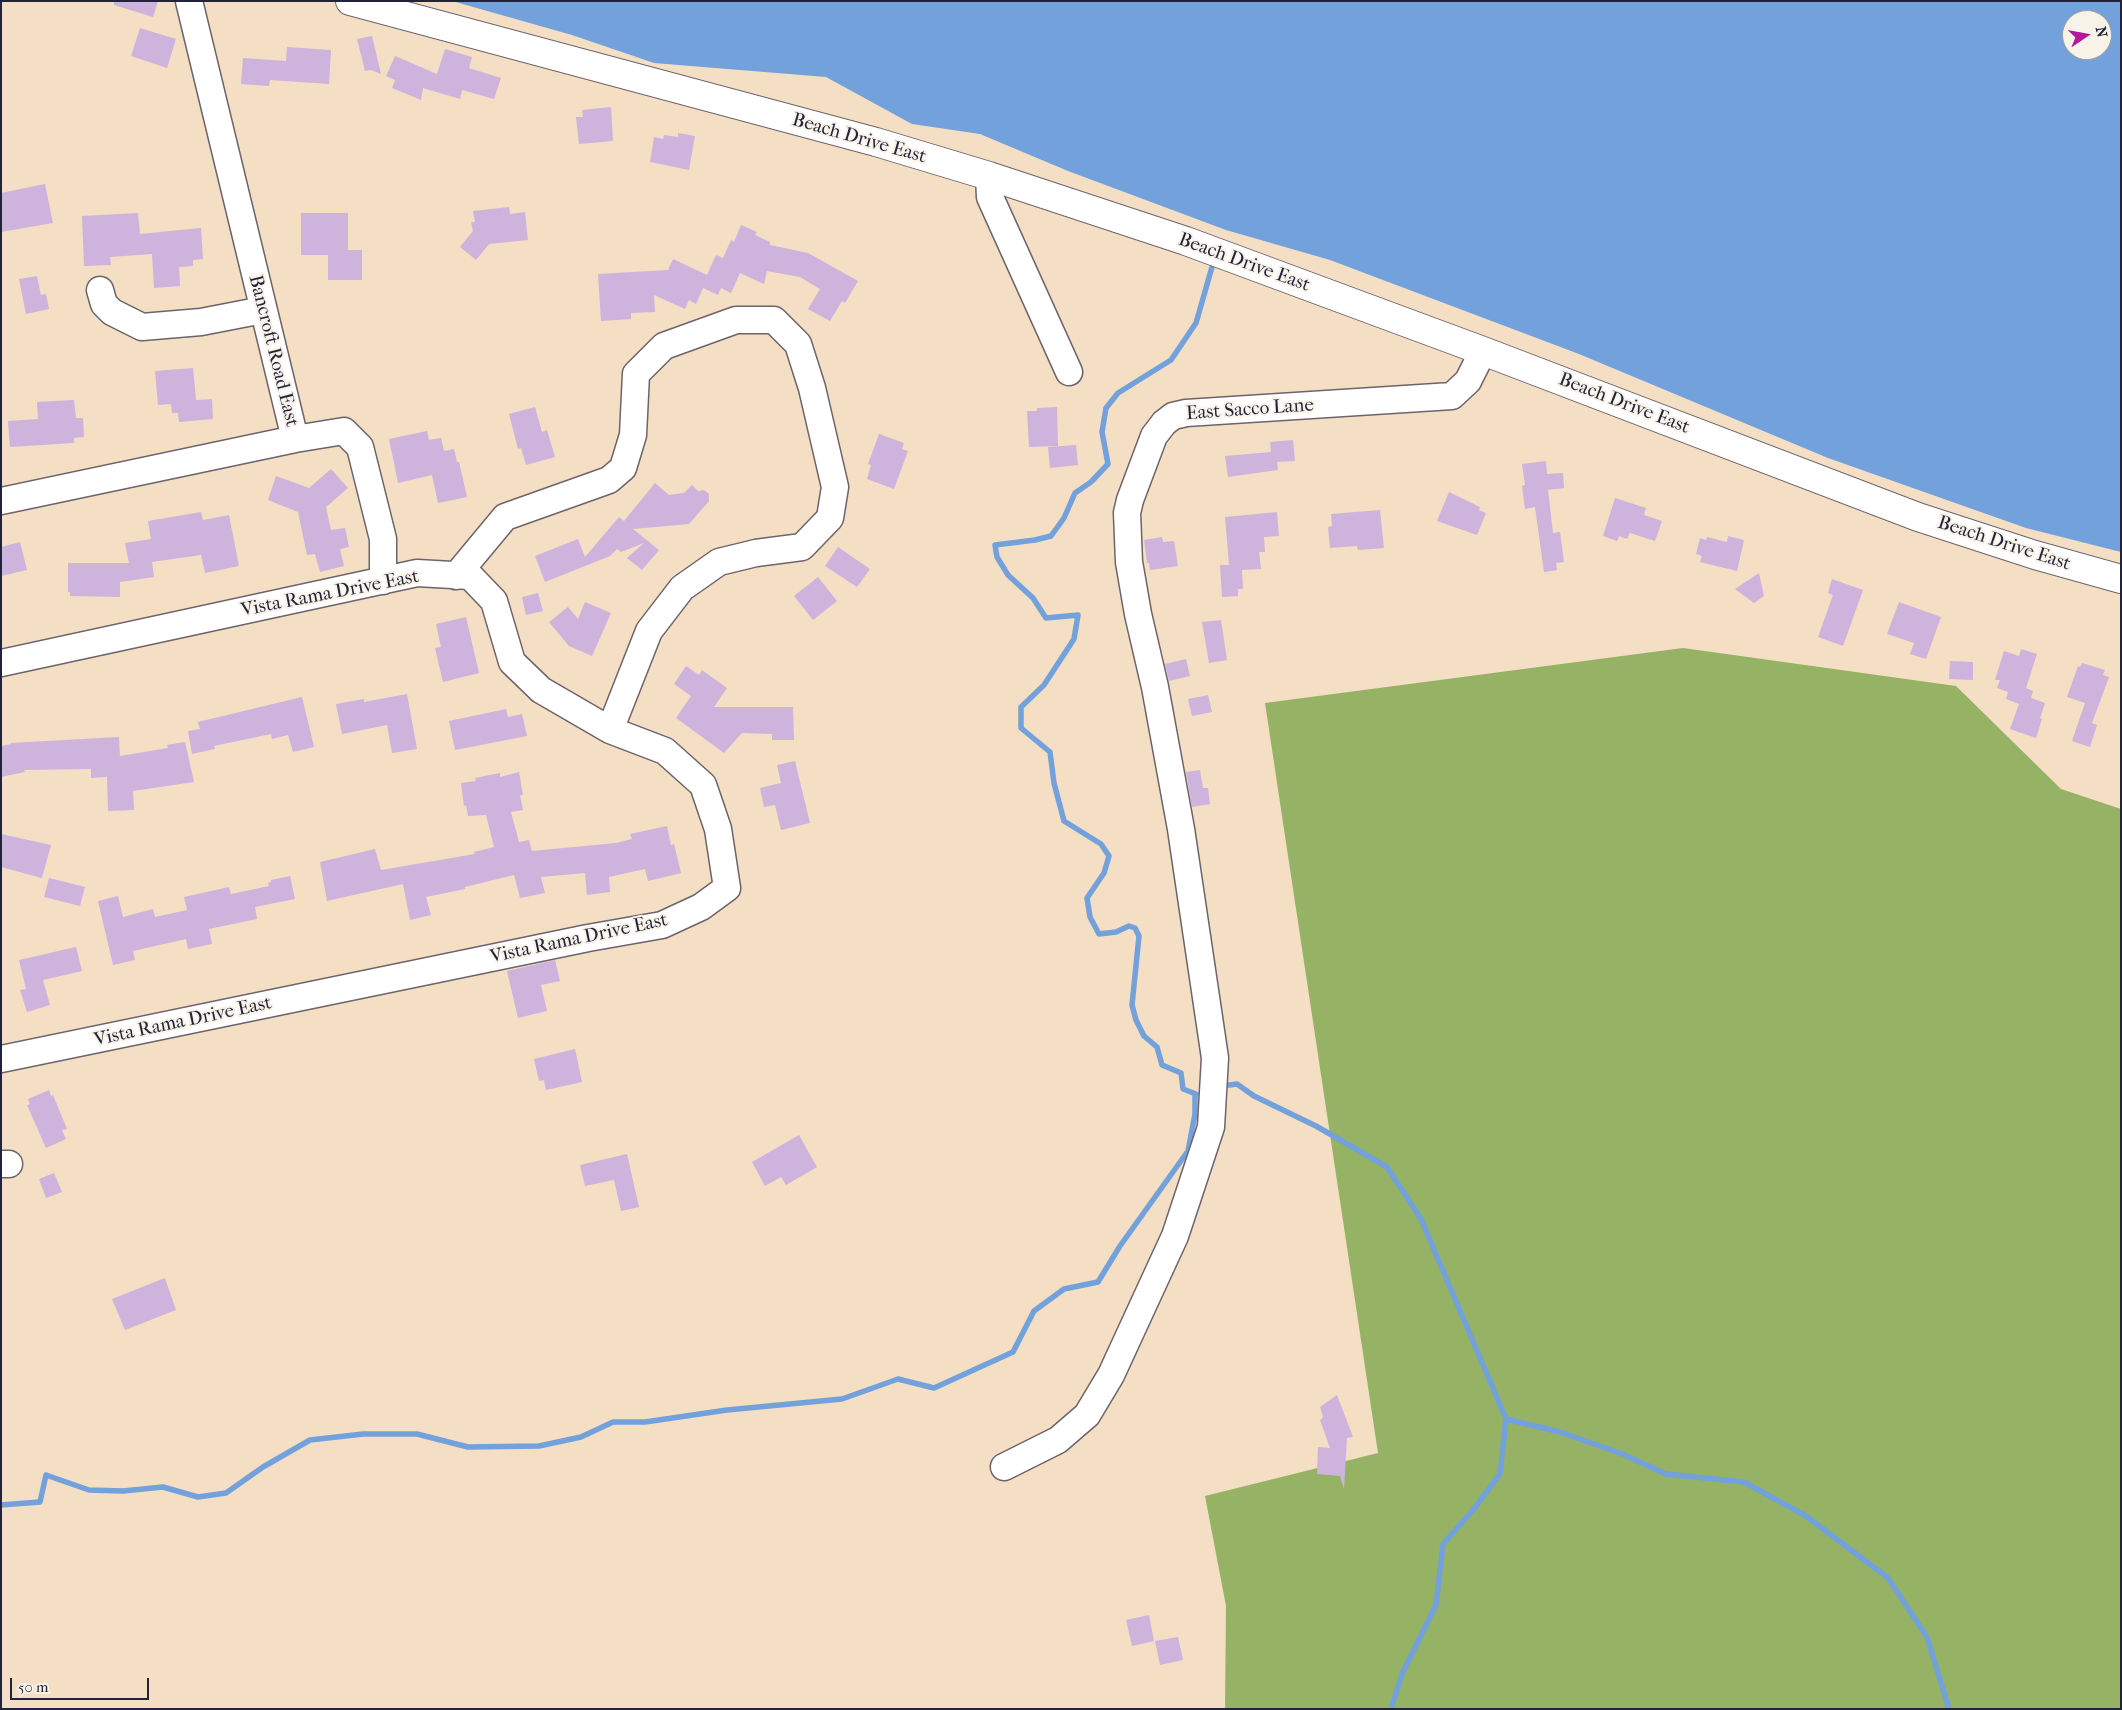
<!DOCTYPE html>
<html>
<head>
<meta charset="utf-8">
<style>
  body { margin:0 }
  #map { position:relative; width:2122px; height:1710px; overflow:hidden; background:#f4dec4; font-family:"IM FELL French Canon",serif }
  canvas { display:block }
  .frame { position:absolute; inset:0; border:2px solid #22223b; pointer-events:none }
  .north { position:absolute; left:2062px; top:10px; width:50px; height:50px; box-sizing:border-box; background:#f7f3e8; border:1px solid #a29fa3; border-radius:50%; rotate:78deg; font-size:14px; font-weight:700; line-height:20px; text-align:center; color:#22223b }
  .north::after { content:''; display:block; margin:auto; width:18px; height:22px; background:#b5179e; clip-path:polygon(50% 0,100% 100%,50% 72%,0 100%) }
  .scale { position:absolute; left:10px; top:1678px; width:139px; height:22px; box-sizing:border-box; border:2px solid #22223b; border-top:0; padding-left:6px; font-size:15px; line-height:18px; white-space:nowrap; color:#22223b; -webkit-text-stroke:4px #f7f3e8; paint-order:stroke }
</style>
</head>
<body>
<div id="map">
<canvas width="2122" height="1710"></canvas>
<div class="frame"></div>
<div class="north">N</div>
<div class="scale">50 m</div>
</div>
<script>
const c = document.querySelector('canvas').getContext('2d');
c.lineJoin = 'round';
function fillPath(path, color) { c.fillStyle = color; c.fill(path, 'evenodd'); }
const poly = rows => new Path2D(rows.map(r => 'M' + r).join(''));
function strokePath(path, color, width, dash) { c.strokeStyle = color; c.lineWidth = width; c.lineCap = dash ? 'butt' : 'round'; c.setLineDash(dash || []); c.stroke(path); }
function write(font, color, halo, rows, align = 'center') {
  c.font = font + ' "IM FELL French Canon",serif'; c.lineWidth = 4; c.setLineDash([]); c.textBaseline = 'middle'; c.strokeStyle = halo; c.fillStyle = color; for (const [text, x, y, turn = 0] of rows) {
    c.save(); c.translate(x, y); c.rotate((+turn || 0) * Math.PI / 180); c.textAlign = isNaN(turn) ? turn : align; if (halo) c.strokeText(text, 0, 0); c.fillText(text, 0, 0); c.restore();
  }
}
fillPath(poly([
  [1683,648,1956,686,2061,789,2121,809,2121,1709,1225,1709,1226,1606,1205,1496,1378,1453,1265,703]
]), '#96b265');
fillPath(poly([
  [452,1,2121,1,2121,552,2026,528,1828,458,1579,354,1330,260,1226,230,1068,171,980,134,912,124,826,77,654,63,572,35],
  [2072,20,2102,20,2102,50,2072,50]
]), '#72a1dc');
strokePath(poly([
  [1221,1086,1237,1084,1254,1096,1316,1126,1387,1167,1421,1219,1506,1419,1500,1474,1473,1510,1443,1544,1436,1605,1402,1674,1391,1709],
  [1196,1094,1183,1089,1181,1073,1162,1065,1157,1047,1144,1036,1136,1020,1132,1005,1139,936,1135,928,1129,926,1116,932,1099,934,1090,917,1087,898,1104,873,1109,856,1101,844,1064,821,1054,783,1050,752,1021,728,1021,707,1044,685,1074,639,1078,615,1046,618,1033,598,1008,575,997,557,995,545,1035,540,1051,536,1064,518,1075,493,1091,482,1108,464,1102,432,1106,408,1118,393,1171,360,1196,323,1212,267],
  [1506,1419,1560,1432,1620,1453,1666,1474,1744,1482,1806,1516,1888,1578,1927,1637,1949,1709],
  [1,1505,40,1502,46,1475,89,1490,123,1491,163,1487,198,1497,226,1493,263,1467,310,1440,363,1434,417,1434,468,1447,539,1446,581,1437,613,1422,645,1422,727,1410,842,1399,898,1379,934,1388,1013,1352,1034,1311,1064,1289,1098,1282,1120,1246,1188,1151,1195,1114,1195,1094]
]), '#72a1dc', 5.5);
fillPath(poly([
  [114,1,158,1,153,17,114,5],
  [140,28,176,39,167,68,131,56],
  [372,36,381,74,371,70,365,71,357,39],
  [287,47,331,50,329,84,270,80,269,86,241,84,243,58,286,61],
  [445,49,472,57,469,68,501,78,494,99,462,90,460,99,423,88,421,100,392,88,395,80,386,76,395,56,437,74],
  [611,107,613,141,579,144,576,117,583,117,582,110],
  [678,133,695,136,689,170,650,162,654,137,663,139,664,135,678,137],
  [45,184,53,223,1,232,1,193],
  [509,207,510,214,525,212,528,240,489,244,476,260,460,247,473,231,471,222,475,222,473,211],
  [138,213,140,234,201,228,203,259,193,260,193,266,179,267,180,286,154,288,152,254,110,257,111,265,84,266,82,216],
  [301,213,348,213,348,250,362,250,362,280,328,280,328,255,301,255],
  [741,225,757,232,755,235,770,242,770,245,808,253,858,281,845,303,842,301,830,321,808,309,820,289,800,277,767,271,764,284,740,273,731,293,721,288,718,295,703,288,696,304,689,300,685,309,654,295,655,312,631,313,631,319,601,321,598,274,668,270,673,259,707,275,716,255,723,258,731,240,734,242],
  [37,276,41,295,46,294,49,309,26,314,19,279],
  [193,368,196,400,212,399,213,419,179,422,178,413,172,413,171,404,158,405,155,371],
  [74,400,76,418,83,418,84,437,74,438,74,443,10,447,8,421,38,419,37,402],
  [535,407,542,432,547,430,555,457,526,465,521,448,518,449,509,414],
  [1057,407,1058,446,1029,447,1027,411,1037,411,1037,408],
  [427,431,429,440,441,438,444,451,454,449,457,462,459,462,467,497,438,503,432,475,398,483,389,439],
  [879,434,904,443,902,449,908,451,894,489,867,479,871,465,868,464],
  [1293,440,1295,461,1277,462,1278,470,1228,477,1225,456,1271,452,1270,442],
  [1076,445,1078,465,1050,468,1048,447],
  [1546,461,1547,474,1563,473,1564,488,1548,490,1553,533,1560,532,1564,562,1556,563,1557,570,1544,572,1535,507,1525,509,1522,486,1525,485,1522,464],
  [331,469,348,488,326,507,331,530,345,528,349,547,340,549,344,566,320,572,315,554,307,555,298,512,268,500,276,476,309,488],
  [655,483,669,495,684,493,692,485,698,491,704,490,709,494,709,501,689,524,633,529,659,550,642,570,627,558,644,543,621,552,617,549,610,556,545,582,535,556,578,539,585,557,619,517,624,521],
  [1449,492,1480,507,1479,510,1486,513,1477,535,1437,521],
  [1615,498,1646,508,1644,515,1662,521,1655,541,1630,533,1627,539,1619,536,1617,541,1603,536],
  [1380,510,1384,548,1358,550,1357,546,1330,548,1328,527,1332,526,1331,514],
  [201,512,203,520,229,515,239,566,205,573,201,555,152,562,154,577,120,582,120,597,70,596,70,592,68,592,68,563,129,563,125,543,151,539,148,521],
  [1277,512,1279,536,1264,537,1265,552,1259,552,1261,569,1242,570,1243,589,1238,589,1238,596,1222,597,1220,565,1229,565,1225,517],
  [1728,536,1744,540,1737,571,1700,562,1702,556,1696,554,1700,538,1706,540,1707,537,1727,542],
  [1162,537,1163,542,1174,541,1178,566,1150,570,1149,563,1147,563,1144,540],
  [20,542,27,570,1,576,1,547],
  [838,547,870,569,857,587,825,566],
  [1759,573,1764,596,1754,603,1735,589],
  [818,577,837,601,813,620,794,596],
  [1832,579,1863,590,1843,646,1818,637,1833,595,1828,593],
  [538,593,543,611,526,615,522,597],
  [585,602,611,613,592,656,569,646,549,622,568,607,578,619],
  [1899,602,1941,617,1926,659,1910,654,1914,643,1887,634],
  [466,617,479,673,443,682,435,648,441,647,436,624],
  [1221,620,1227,660,1209,663,1202,622],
  [2021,649,2037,654,2026,688,2033,691,2031,698,2045,703,2040,718,2042,719,2036,738,2010,729,2019,704,2006,699,2008,692,1997,688,2000,680,1995,680,2004,651,2019,656],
  [1186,659,1190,676,1169,681,1165,664],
  [1950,661,1973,662,1973,680,1949,679],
  [2082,663,2105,670,2103,675,2109,677,2092,723,2097,725,2090,747,2072,741,2085,703,2067,697,2078,666,2080,667],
  [686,666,699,675,702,670,727,688,714,707,793,707,794,740,772,740,772,734,742,733,724,753,676,718,691,696,674,684],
  [407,694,417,749,392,753,387,725,342,734,336,704,364,699,364,702],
  [1208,695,1212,712,1192,716,1188,699],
  [302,697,314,747,293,752,288,735,272,739,271,734,214,746,215,749,192,754,188,731,200,729,198,722],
  [506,709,508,717,522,714,527,736,455,750,449,721],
  [119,737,120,756,168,748,167,745,185,742,194,782,133,791,134,810,108,811,107,777,91,778,91,769,24,770,25,772,1,777,1,746,11,744,11,743],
  [795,761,810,823,781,830,775,805,764,807,760,788,781,783,777,765],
  [1200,770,1203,788,1208,788,1210,804,1192,807,1186,772],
  [519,772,523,795,520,795,523,810,511,812,519,842,529,840,532,851,616,843,632,839,630,834,667,826,671,845,674,844,681,873,648,881,645,869,609,877,610,892,587,895,585,873,541,877,545,893,520,898,514,875,465,887,465,889,426,897,431,915,410,920,403,884,327,901,320,862,375,849,381,870,475,854,474,852,494,847,486,815,468,816,466,805,464,806,461,783,476,781,475,778,500,773,500,777],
  [1,834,51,845,42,878,1,867],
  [290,876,295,899,255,907,257,919,209,929,212,944,188,949,186,939,133,951,135,960,113,965,98,901,118,896,123,917,153,909,155,917,187,910,184,897,229,887,231,894,269,886,268,883,271,882,271,880],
  [49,878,85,887,80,906,44,897],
  [76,947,82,971,43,980,50,1005,27,1012,20,990,26,989,19,960],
  [555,960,560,981,541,985,547,1011,518,1018,507,971],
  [575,1049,582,1082,546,1090,544,1080,539,1081,534,1059],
  [49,1090,51,1096,53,1095,67,1129,62,1130,66,1139,46,1148,27,1105,30,1104,28,1099],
  [799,1135,817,1167,786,1185,781,1177,765,1186,752,1162],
  [627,1154,639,1207,621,1211,614,1180,585,1186,580,1165],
  [54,1173,62,1192,46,1198,39,1179],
  [165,1278,176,1310,125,1330,112,1299],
  [1337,1395,1353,1437,1347,1438,1344,1489,1340,1476,1317,1474,1318,1447,1330,1448,1320,1420,1323,1417,1320,1407],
  [1149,1615,1154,1641,1132,1646,1126,1620],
  [1178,1637,1183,1660,1160,1665,1155,1641]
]), '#ceb3dd');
const minor = poly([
  [989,176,990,197,1069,372],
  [100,290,104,304,112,312,142,327,201,322,263,310],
  [295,439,344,431,360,447,383,539,383,581],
  [1,501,295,439,189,1],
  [456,576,505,517,609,480,623,468,633,435,636,374,664,346,736,320,774,320,798,344,812,388,835,487,830,518,802,547,756,553,719,562,682,588,649,631,610,730],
  [1,663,417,573,470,576,494,601,512,662,541,690,610,730,665,751,703,785,718,829,727,888,701,907,662,925,588,938,1,1059],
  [1,1164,9,1164],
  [1004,1467,1058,1440,1087,1415,1111,1375,1175,1236,1211,1127,1215,1058,1181,829,1155,687,1138,614,1129,562,1127,513,1130,500,1154,436,1164,423,1173,416,1186,413,1452,396,1468,381,1483,351]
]);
const major = poly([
  [350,1,876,142,989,176,1186,241,1483,351,1918,517,2035,555,2121,579]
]);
strokePath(minor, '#6c646b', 29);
strokePath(major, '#6c646b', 30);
strokePath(minor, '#fff', 26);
strokePath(major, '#fff', 28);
write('19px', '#22223b', '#f7f3e8', [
  ["Beach Drive East",859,139,16],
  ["Beach Drive East",1244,263,20],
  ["Bancroft Road East",273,351,76],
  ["Beach Drive East",1624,404,21],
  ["East Sacco Lane",1250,410,-4],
  ["Beach Drive East",2004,544,18],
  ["Vista Rama Drive East",330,594,-11],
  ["Vista Rama Drive East",579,939,-12],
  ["Vista Rama Drive East",183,1022,-12]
]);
</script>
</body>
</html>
